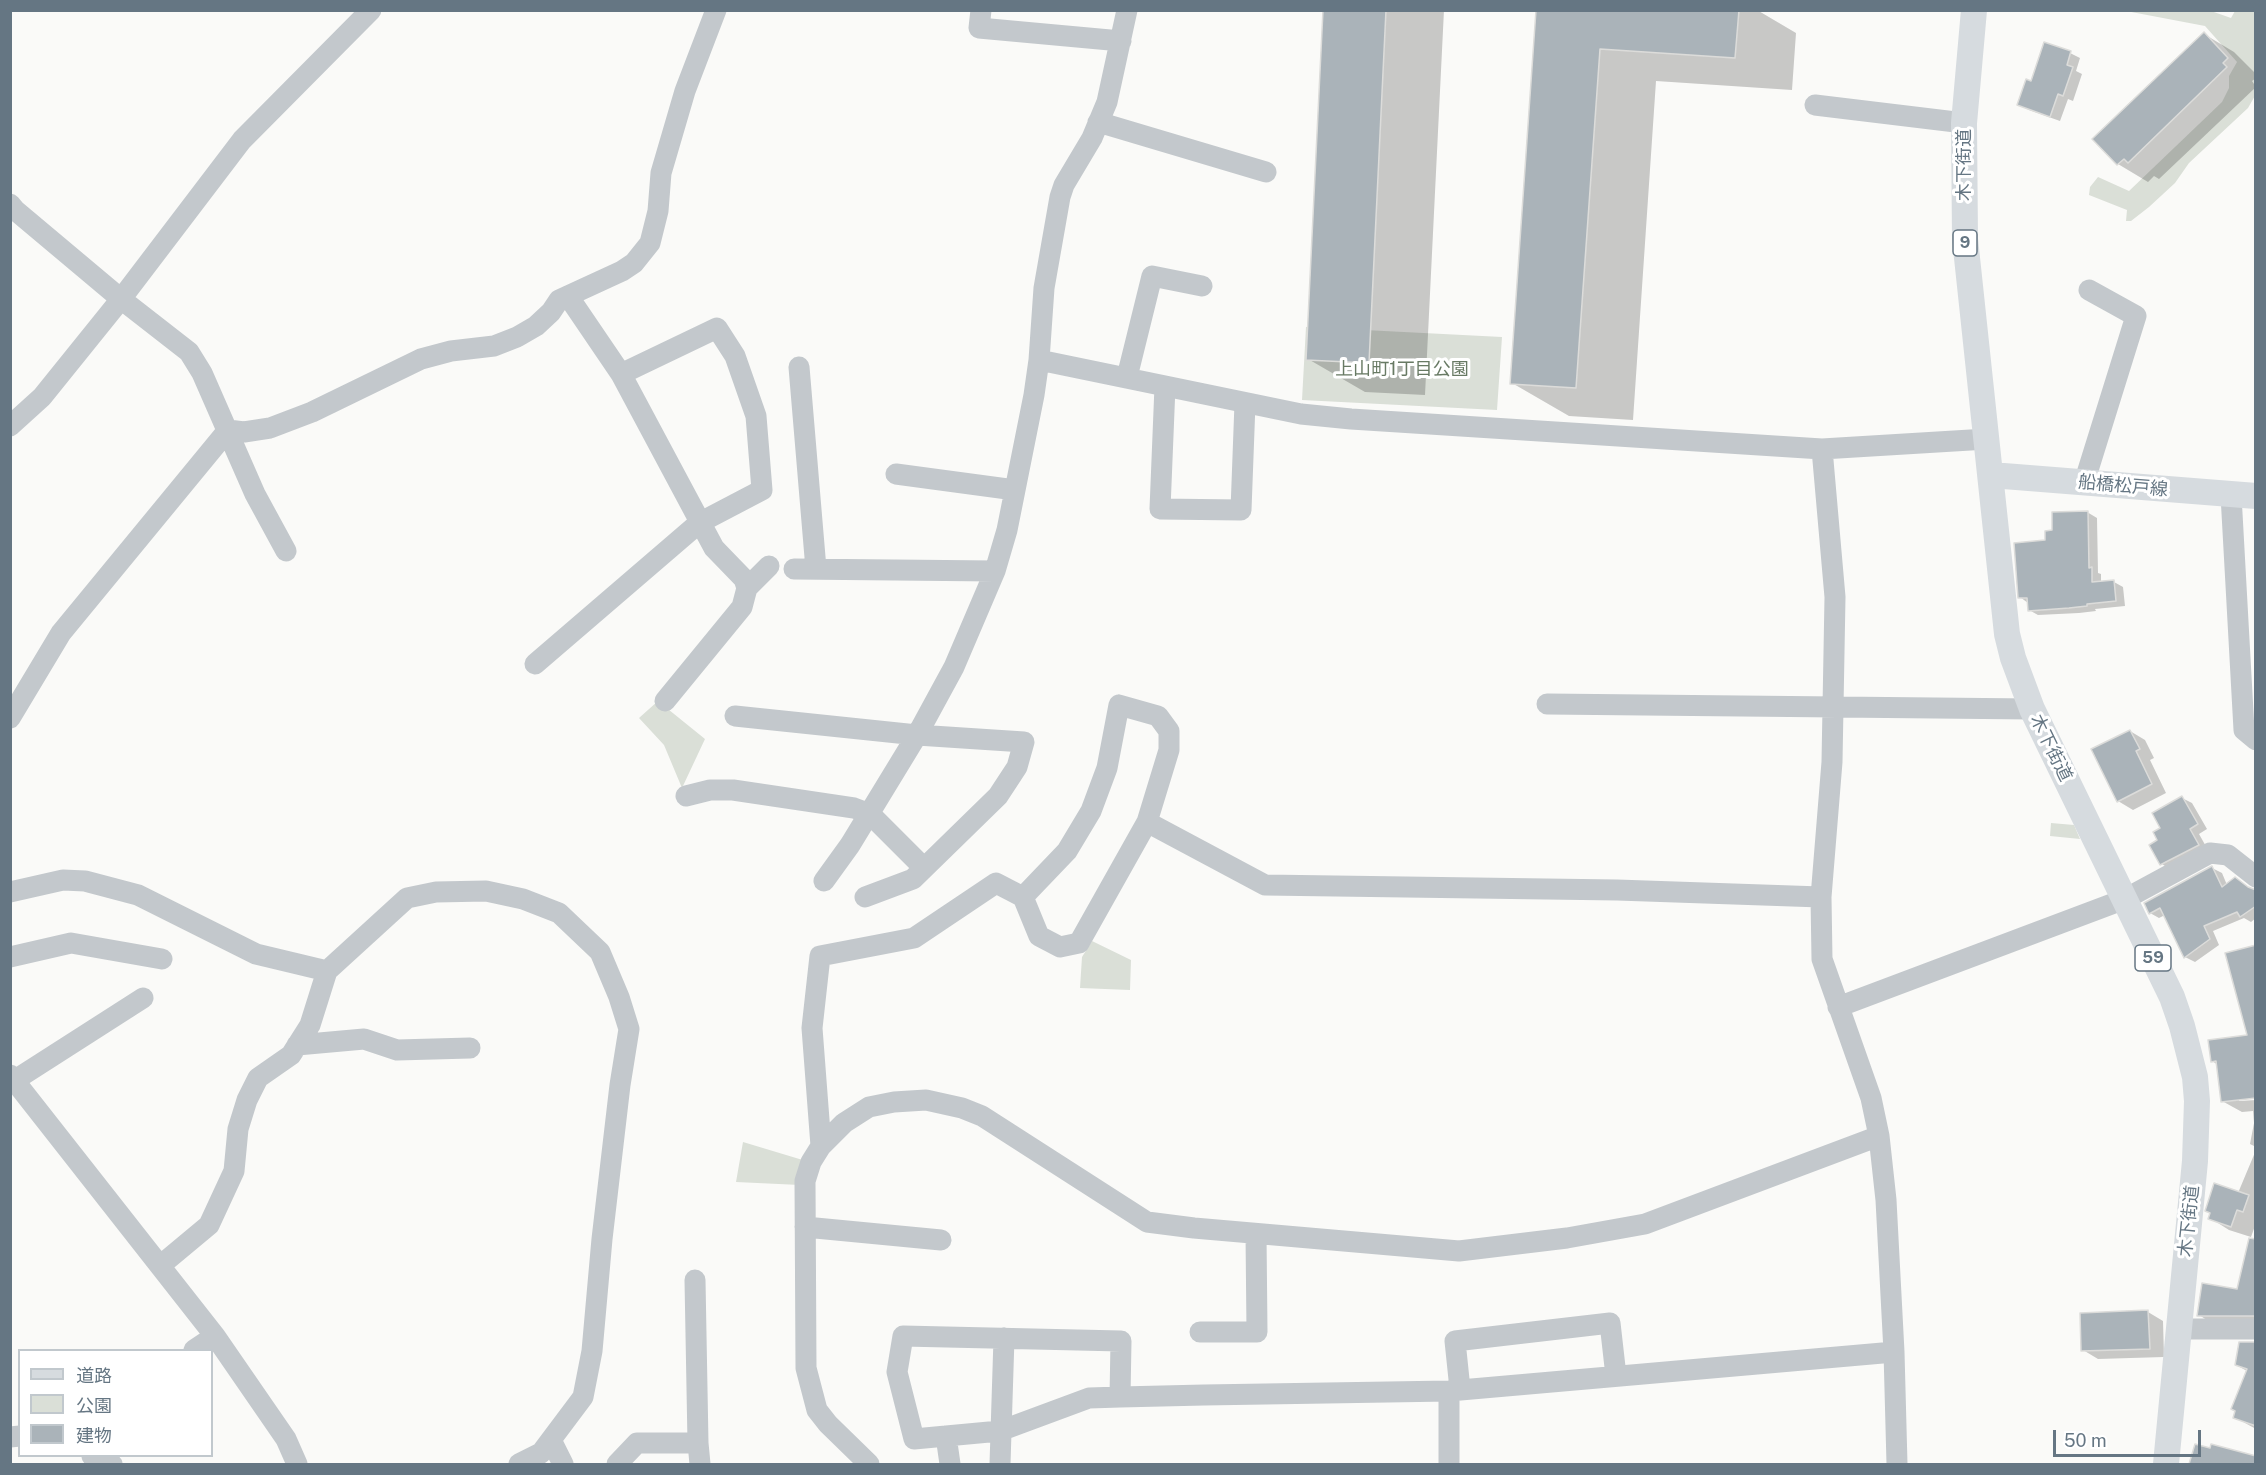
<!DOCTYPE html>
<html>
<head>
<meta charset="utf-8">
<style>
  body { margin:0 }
  #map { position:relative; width:2266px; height:1475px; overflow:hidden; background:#fafaf8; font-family:"Public Sans","Noto Sans JP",sans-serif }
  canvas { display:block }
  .frame { position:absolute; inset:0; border:12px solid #657683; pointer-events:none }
  .legend { position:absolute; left:18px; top:1349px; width:195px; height:108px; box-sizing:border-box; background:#fff; border:2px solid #c1c8cd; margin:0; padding:8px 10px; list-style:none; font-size:18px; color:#657683 }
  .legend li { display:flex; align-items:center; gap:12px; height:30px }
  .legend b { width:30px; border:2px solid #c1c8cd }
  .scale { position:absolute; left:2053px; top:1430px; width:148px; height:27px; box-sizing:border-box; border:3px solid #657683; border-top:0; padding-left:8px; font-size:18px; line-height:21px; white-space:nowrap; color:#657683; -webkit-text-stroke:4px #fff; paint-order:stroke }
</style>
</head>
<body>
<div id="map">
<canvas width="2266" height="1475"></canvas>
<div class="frame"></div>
<ul class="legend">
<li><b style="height:8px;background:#d6dbdf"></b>道路</li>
<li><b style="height:16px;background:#dadfd7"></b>公園</li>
<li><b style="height:16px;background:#aab3b9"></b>建物</li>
</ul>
<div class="scale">50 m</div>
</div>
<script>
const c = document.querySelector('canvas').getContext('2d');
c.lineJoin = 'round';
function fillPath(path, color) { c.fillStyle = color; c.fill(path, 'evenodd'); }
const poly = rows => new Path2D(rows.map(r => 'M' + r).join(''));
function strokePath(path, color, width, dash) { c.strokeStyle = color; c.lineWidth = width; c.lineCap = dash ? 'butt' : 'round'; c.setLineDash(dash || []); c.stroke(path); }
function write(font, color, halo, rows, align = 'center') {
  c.font = font + ' "Public Sans","Noto Sans JP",sans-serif'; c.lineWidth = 6; c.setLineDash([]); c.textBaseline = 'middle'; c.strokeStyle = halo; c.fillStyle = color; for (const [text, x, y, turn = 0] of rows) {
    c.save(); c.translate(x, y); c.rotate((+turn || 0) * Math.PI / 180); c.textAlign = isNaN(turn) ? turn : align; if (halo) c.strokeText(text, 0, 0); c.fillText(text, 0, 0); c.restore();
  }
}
fillPath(poly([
  [2126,11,2211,11,2231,18,2235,11,2255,11,2256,94,2248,108,2189,163,2175,183,2149,207,2131,221,2126,221,2127,210,2089,195,2090,187,2098,177,2129,191,2222,102,2229,88,2229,76,2237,62,2205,26],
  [1306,327,1502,337,1497,410,1302,400],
  [658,701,705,739,682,788,664,745,639,718],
  [2051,823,2074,825,2080,839,2050,836],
  [1092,941,1131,960,1130,990,1080,988,1082,957],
  [743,1142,806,1161,800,1185,736,1182]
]), '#dadfd7');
fillPath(poly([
  [1325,10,1444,10,1425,395,1365,392,1308,359],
  [1537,10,1757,10,1796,33,1792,90,1656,81,1633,420,1569,416,1512,383],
  [2204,34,2234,52,2256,74,2256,78,2252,81,2256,87,2159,179,2154,176,2148,182,2118,164],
  [2070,53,2080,58,2076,71,2082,74,2073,101,2068,99,2060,121,2029,110,2019,105,2032,83],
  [2087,512,2097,518,2098,573,2101,574,2101,583,2114,582,2123,587,2125,606,2095,609,2096,611,2079,613,2038,615,2029,610,2028,603,2020,597,2054,532],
  [2130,731,2145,740,2154,758,2150,760,2166,793,2133,810,2118,801],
  [2182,798,2192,803,2207,829,2199,834,2208,850,2171,870,2162,864,2151,846,2159,841,2162,828],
  [2212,868,2222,873,2227,885,2235,879,2256,892,2256,918,2251,922,2244,918,2213,931,2219,945,2195,962,2185,957,2165,915,2159,918,2150,913],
  [2249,1036,2256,1097,2239,1098,2239,1101,2256,1100,2256,1147,2250,1144,2254,1123,2253,1111,2242,1112,2222,1101,2218,1065,2212,1061],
  [2256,1150,2256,1223,2251,1237,2229,1230,2210,1218,2238,1193],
  [2256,1270,2256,1327,2218,1327,2199,1315,2239,1290],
  [2148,1312,2163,1321,2164,1357,2098,1359,2083,1350],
  [2256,1342,2256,1429,2234,1417,2247,1371,2236,1365],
  [2196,1446,2256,1457,2256,1464,2191,1464]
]), '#0003');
const building = poly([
  [1323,10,1386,10,1369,363,1306,360,1323,10],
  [1536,10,1739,10,1735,58,1600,49,1576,388,1510,384,1536,10],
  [2204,32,2228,58,2223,63,2227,67,2128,163,2124,159,2117,165,2092,139,2204,32],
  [2044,42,2071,51,2067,65,2073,67,2063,96,2058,94,2050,117,2017,105,2026,79,2031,81,2044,42],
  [2088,511,2089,568,2092,567,2092,582,2114,580,2116,601,2087,604,2087,606,2069,608,2028,611,2027,598,2018,598,2014,543,2045,540,2045,531,2052,530,2052,512,2088,511],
  [2130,730,2140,749,2136,751,2152,784,2117,802,2091,749,2130,730],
  [2182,796,2198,824,2190,829,2199,845,2160,865,2149,845,2157,840,2153,832,2160,828,2152,813,2182,796],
  [2212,866,2222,887,2235,877,2248,887,2256,890,2256,906,2240,917,2237,912,2204,926,2210,939,2184,958,2160,908,2149,914,2144,903,2212,866],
  [2256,945,2256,1098,2221,1102,2216,1061,2211,1062,2208,1040,2247,1035,2225,953,2256,945],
  [2214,1183,2249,1195,2243,1212,2237,1210,2231,1227,2208,1219,2210,1213,2205,1211,2206,1208,2214,1183],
  [2249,1238,2256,1239,2256,1316,2197,1316,2202,1283,2237,1289,2249,1238],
  [2148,1310,2150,1349,2081,1351,2080,1313,2148,1310],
  [2239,1342,2256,1342,2256,1426,2233,1418,2235,1411,2231,1409,2247,1369,2235,1365,2239,1342],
  [2195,1444,2210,1448,2211,1444,2256,1456,2256,1464,2189,1464,2195,1444]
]);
fillPath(building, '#aab3b9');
strokePath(building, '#dcdcda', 1.5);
strokePath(poly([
  [981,10,979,28,1121,41],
  [1815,105,1964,123],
  [1098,122,1266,172],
  [10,204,15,210,121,299,189,352,202,373,255,494,286,551],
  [568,296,621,374,714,548,744,579,747,588,742,607,665,701],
  [1039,360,1301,414,1351,419,1822,449,1987,439],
  [799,367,816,569],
  [1127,377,1152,276,1202,286],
  [1165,386,1160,509,1241,510,1245,403],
  [10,426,42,397,121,299,242,140,371,10],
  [1822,449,1835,597,1832,762,1821,897,1822,959,1871,1098,1879,1136,1886,1200,1894,1352,1897,1464],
  [896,474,1015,490],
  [2084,483,2136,316,2089,290],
  [2231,495,2244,730,2256,740],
  [794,569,995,571],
  [747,588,769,566],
  [535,664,699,523,762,490,756,416,735,356,717,328,621,374],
  [1547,704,2032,709],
  [1119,705,1158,716,1169,731,1169,750,1147,822,1079,943,1060,947,1039,936,1023,897,1067,851,1091,811,1107,768,1119,705],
  [735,716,917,735,1024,742,1017,767,998,796,913,879,865,897],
  [10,718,61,633,228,430,244,432,270,428,312,412,421,359,451,351,494,346,517,337,536,326,551,312,559,300,622,271,634,263,650,243,658,211,661,173,685,91,716,10],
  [686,796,710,790,733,790,854,808,870,814,924,868],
  [1147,822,1265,885,1617,890,1821,897],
  [824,881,850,845,917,735,954,667,995,571,1007,530,1034,395,1039,360,1044,288,1060,197,1064,185,1092,138,1107,102,1127,10],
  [10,892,63,880,85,881,138,895,256,954,327,971],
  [10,957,71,943,162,959],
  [1838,1007,2125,899,2210,853,2228,855,2256,877],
  [297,1045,364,1039,397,1050,470,1048],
  [10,1075,215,1336,286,1439,297,1464],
  [15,1080,143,998],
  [821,1146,812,1028,820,956,914,938,996,883,1023,897],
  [805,1227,941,1240],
  [161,1265,209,1225,234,1171,238,1129,247,1100,258,1078,291,1055,310,1025,327,971,407,898,436,892,486,891,523,899,559,913,600,952,619,997,629,1029,620,1085,602,1239,592,1351,583,1397,541,1453,519,1464],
  [2179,1329,2256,1329],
  [1200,1332,1257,1332,1256,1234],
  [194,1350,215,1336],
  [1460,1389,1455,1341,1610,1323,1616,1376],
  [1120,1397,1121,1341,903,1336,897,1372,914,1439,1000,1431,1089,1398,1120,1397,1204,1395,1449,1391,1894,1352],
  [946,1436,950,1464],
  [10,1437,20,1436],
  [551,1440,563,1464],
  [698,1443,700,1464],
  [92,1456,112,1464],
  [617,1464,637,1443,698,1443,695,1280],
  [869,1464,828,1424,817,1410,806,1368,805,1181,811,1162,821,1146,844,1123,869,1107,894,1102,926,1100,962,1108,982,1116,1147,1222,1194,1228,1459,1251,1567,1238,1645,1224,1879,1136],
  [1000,1464,1004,1338],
  [1449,1464,1449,1391]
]), '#c3c8cc', 21);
strokePath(poly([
  [1974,10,1964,123,1965,239,2007,634,2013,658,2032,709,2172,997,2182,1026,2195,1077,2197,1101,2195,1161,2166,1464],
  [1991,475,2256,496]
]), '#d6dbdf', 26);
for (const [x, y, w] of [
  [1965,243,24],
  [2153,958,36]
]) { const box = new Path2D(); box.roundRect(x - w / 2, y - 13, w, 26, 4.5); c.fillStyle = '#fff'; c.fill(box); strokePath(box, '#657683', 1.5); }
write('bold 16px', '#657683', null, [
  ["9",1965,243],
  ["59",2153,958]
]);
write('18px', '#657683', '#fff', [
  ["木下街道",1964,165,-90],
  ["船橋松戸線",2123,486,5],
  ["木下街道",2051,748,64],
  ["木下街道",2189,1221,-84]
]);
write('18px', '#687a64', '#fff', [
  ["上山町1丁目公園",1402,369]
]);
</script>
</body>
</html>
